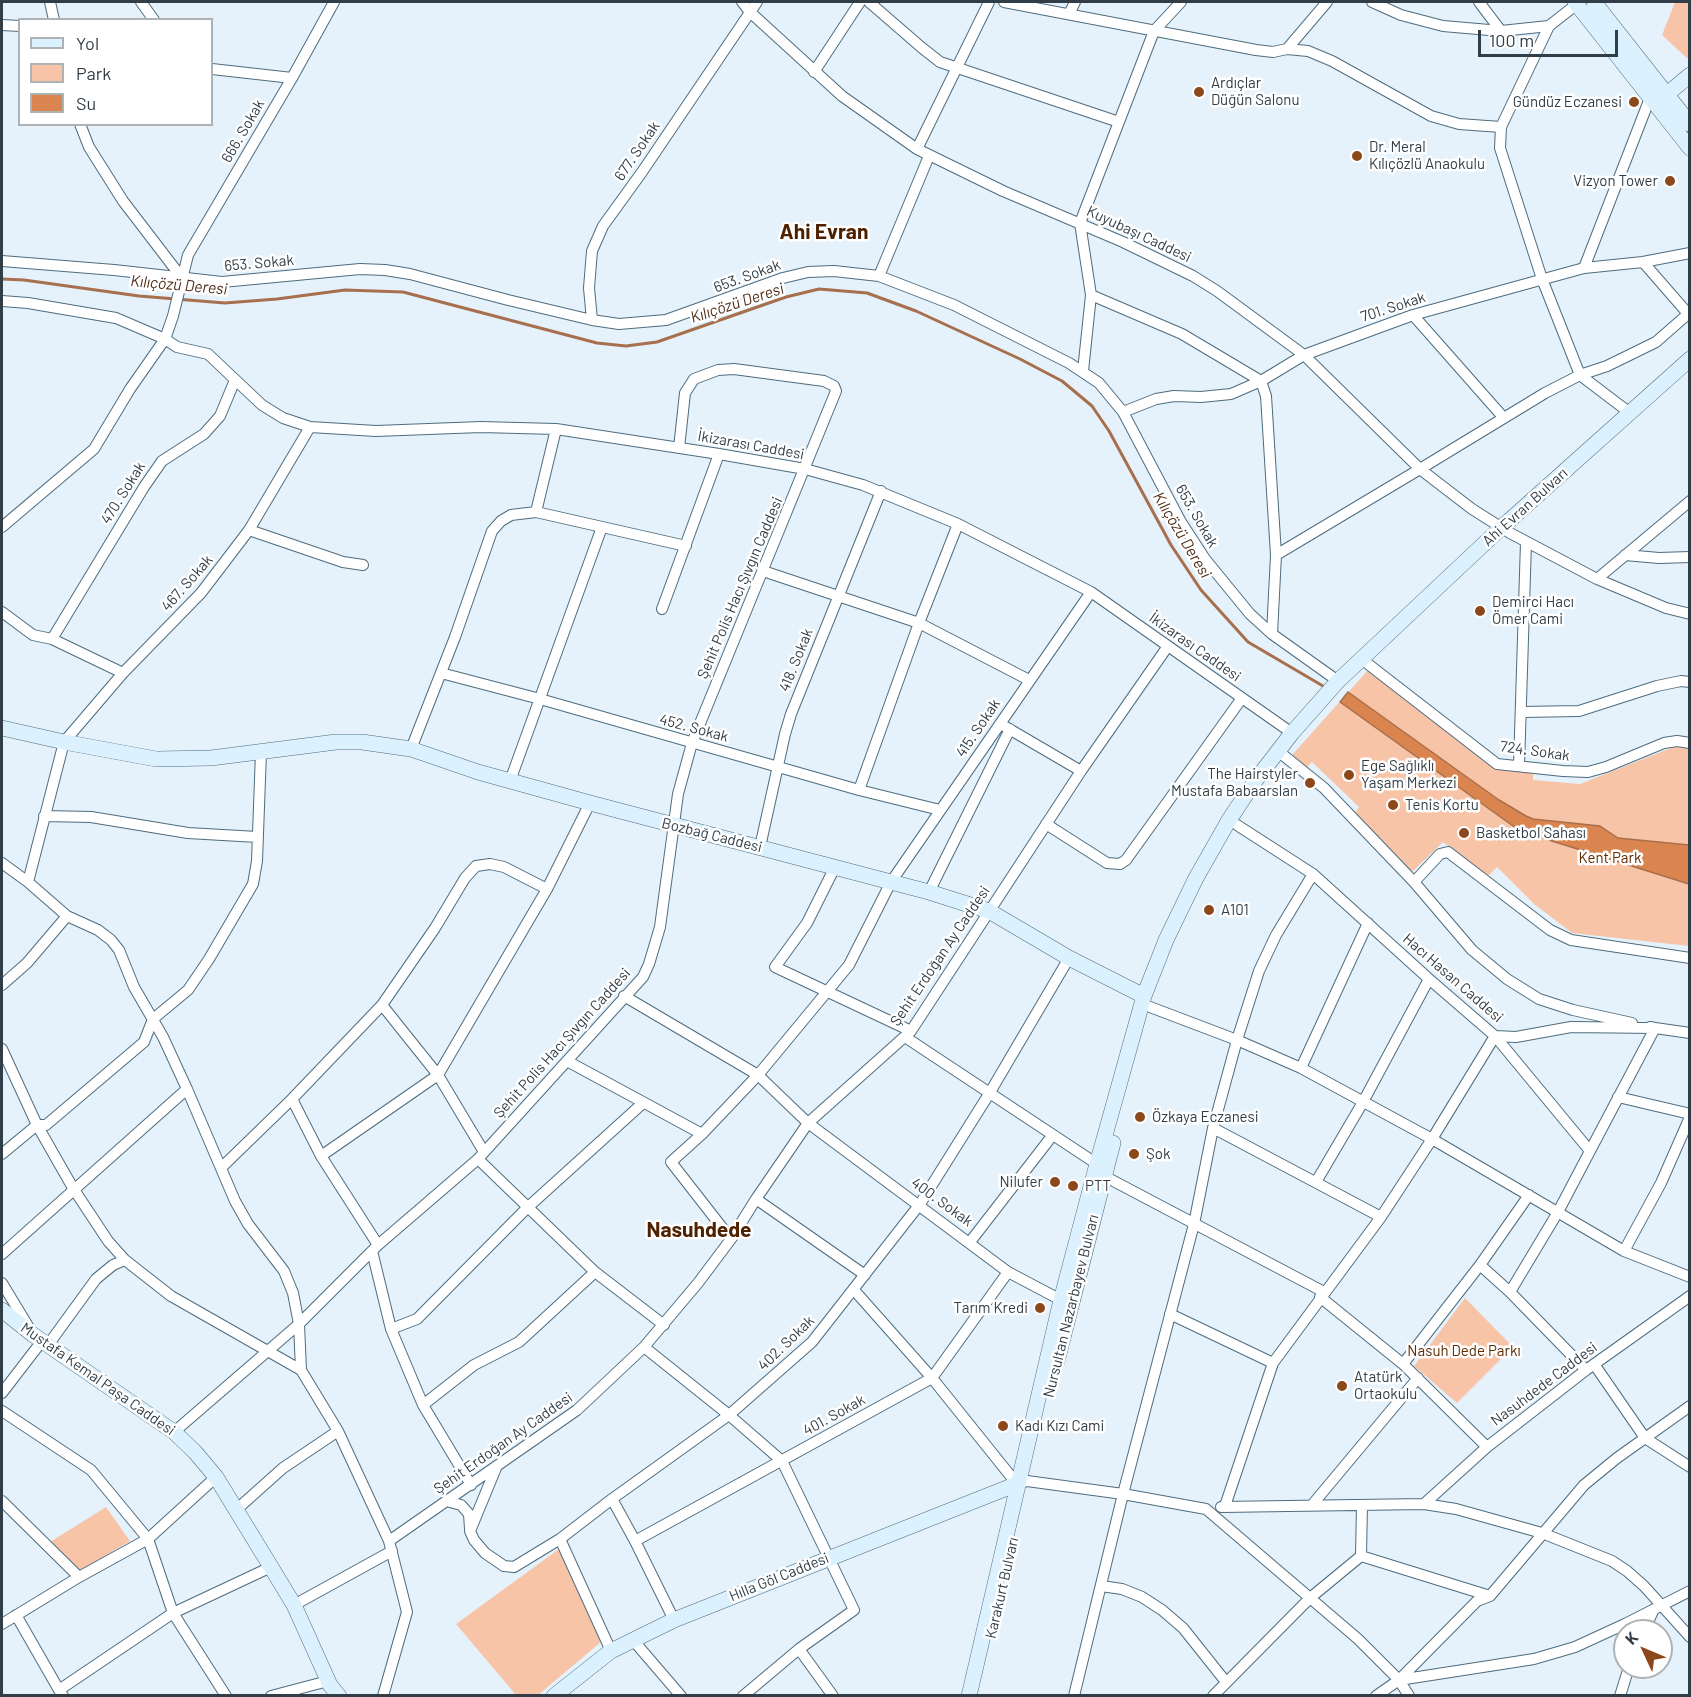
<!DOCTYPE html>
<html>
<head>
<meta charset="utf-8">
<style>
  body { margin:0 }
  #map { position:relative; width:1691px; height:1697px; overflow:hidden; background:#e5f2fb; font-family:Barlow,sans-serif }
  canvas { display:block }
  .frame { position:absolute; inset:0; border:3px solid #313e47; pointer-events:none }
  .legend { position:absolute; left:18px; top:18px; width:195px; height:108px; box-sizing:border-box; background:#fff; border:2px solid #adb2b5; margin:0; padding:8px 10px; list-style:none; font-size:18px; color:#313e47 }
  .legend li { display:flex; align-items:center; gap:12px; height:30px }
  .legend b { width:30px; border:2px solid #adb2b5 }
  .north { position:absolute; left:1613px; top:1619px; width:60px; height:60px; box-sizing:border-box; background:#fff; border:2px solid #adb2b5; border-radius:50%; rotate:314deg; font-size:16px; font-weight:700; line-height:24px; text-align:center; color:#313e47 }
  .north::after { content:''; display:block; margin:auto; width:21px; height:27px; background:#8c481a; clip-path:polygon(50% 0,100% 100%,50% 72%,0 100%) }
  .scale { position:absolute; left:1478px; top:30px; width:140px; height:27px; box-sizing:border-box; border:3px solid #313e47; border-top:0; padding-left:8px; font-size:18px; line-height:21px; white-space:nowrap; color:#313e47; -webkit-text-stroke:4px #fff; paint-order:stroke }
</style>
</head>
<body>
<div id="map">
<canvas width="1691" height="1697"></canvas>
<div class="frame"></div>
<ul class="legend">
<li><b style="height:8px;background:#dbf1fe"></b>Yol</li>
<li><b style="height:16px;background:#f8c4a7"></b>Park</li>
<li><b style="height:16px;background:#da844f"></b>Su</li>
</ul>
<div class="north">K</div>
<div class="scale">100 m</div>
</div>
<script>
const c = document.querySelector('canvas').getContext('2d');
c.lineJoin = 'round';
function fillPath(path, color) { c.fillStyle = color; c.fill(path, 'evenodd'); }
const poly = rows => new Path2D(rows.map(r => 'M' + r).join(''));
function strokePath(path, color, width, dash) { c.strokeStyle = color; c.lineWidth = width; c.lineCap = dash ? 'butt' : 'round'; c.setLineDash(dash || []); c.stroke(path); }
function write(font, color, halo, rows, align = 'center') {
  c.font = font + ' Barlow,sans-serif'; c.lineWidth = 5; c.setLineDash([]); c.textBaseline = 'middle'; c.strokeStyle = halo; c.fillStyle = color; for (const [text, x, y, turn = 0] of rows) {
    c.save(); c.translate(x, y); c.rotate((+turn || 0) * Math.PI / 180); c.textAlign = isNaN(turn) ? turn : align; if (halo) c.strokeText(text, 0, 0); c.fillText(text, 0, 0); c.restore();
  }
}
fillPath(poly([
  [1675,2,1689,2,1689,60,1662,35],
  [1368,670,1496,767,1533,773,1533,780,1580,784,1676,746,1689,748,1689,946,1572,933,1534,904,1497,867,1487,877,1443,842,1413,871,1406,869,1355,813,1359,807,1312,762,1306,768,1293,757,1293,754],
  [1465,1298,1513,1347,1457,1403,1414,1366],
  [106,1507,130,1541,79,1571,50,1542],
  [559,1549,601,1642,538,1695,516,1695,456,1624]
]), '#f8c4a7');
const water = poly([
  [1348,692,1499,800,1526,816,1533,819,1600,826,1618,838,1689,845,1689,884,1520,831,1340,702,1348,692]
]);
fillPath(water, '#da844f');
strokePath(water, '#a76f4d', 1.5);
strokePath(poly([
  [2,279,24,280,139,296,225,303,277,299,345,290,403,292,597,343,626,346,657,342,786,297,819,289,867,293,916,311,1020,359,1062,381,1092,406,1109,431,1171,545,1201,590,1248,642,1323,686]
]), '#a76f4d', 3);
const street = poly([
  [50,2,54,20],
  [141,2,154,20],
  [742,2,750,12,842,96,917,149,1003,191,1123,242,1193,276,1217,291,1304,355,1420,469,1472,509,1510,533,1597,579,1666,608,1690,614],
  [869,2,921,47,940,62,1119,122],
  [1004,2,1256,50,1273,52,1287,49,1308,51,1332,61,1431,116,1459,124,1501,127],
  [1372,2,1401,15,1443,26,1501,31,1549,26],
  [1479,2,1501,31],
  [1577,4,1549,26,1501,127,1500,148,1542,279,1580,375,1630,413],
  [1069,14,1075,2],
  [2,25,20,26],
  [1287,49,1327,2],
  [212,69,292,78],
  [814,72,860,2],
  [80,124,89,147,123,201,182,278],
  [917,149,989,2],
  [2,261,114,270,222,282,360,269,385,270,410,274,508,300,592,320,619,324,666,320,783,278,808,272,834,271,879,276,954,305,1069,363,1099,383,1123,412,1181,522,1205,559,1250,614,1272,634,1338,681],
  [1643,262,1690,316],
  [1584,268,1650,98],
  [879,276,929,156],
  [1091,295,1182,334,1261,381],
  [2,301,28,303,116,318,165,339,177,347,208,354,262,405,283,418,310,427,376,431,481,427,556,429,719,454,805,469,863,485,958,524,1091,592,1292,733],
  [1413,315,1503,417],
  [592,320,589,288,592,251,603,226,642,172,757,2],
  [1083,371,1091,295,1080,223,1154,31,1181,2],
  [1261,381,1266,396,1276,555,1272,634],
  [1123,412,1156,399,1174,396,1201,397,1231,394,1261,381,1304,355,1413,315,1584,268,1643,262,1690,253],
  [536,512,556,429],
  [2,527,94,449,130,389,165,339,173,316,188,255,292,78,334,2],
  [249,530,343,562,363,565],
  [1276,555,1420,469,1545,393,1580,375,1607,366,1656,342,1688,314],
  [1625,555,1659,558,1690,557],
  [763,571,919,623,1029,680],
  [1597,579,1690,501],
  [662,609,719,454],
  [2,612,33,635,52,639,123,673],
  [52,639,144,487,162,461,204,434,220,416,235,380],
  [1368,664,1497,764,1563,771,1588,772,1606,767,1664,743,1677,741,1690,743],
  [441,673,540,699,859,790,940,810],
  [1521,712,1579,711,1657,686,1681,681,1690,682],
  [1004,726,1081,771],
  [411,749,455,637,492,531,501,521,511,515,536,512,686,546],
  [1278,751,1324,788,1414,882,1440,854,1448,852,1550,930,1571,940,1690,958],
  [1519,766,1526,542],
  [510,781,602,527],
  [859,790,919,623,958,524],
  [44,816,91,817,188,833,257,837],
  [1046,824,1107,863,1120,864,1126,860,1242,698],
  [1237,825,1313,874,1429,979,1495,1036,1516,1037,1571,1027,1655,1028,1690,1033],
  [760,847,785,734,791,714,881,491],
  [2,863,28,882,67,916,98,930,111,940,119,950,134,987,163,1037,187,1089,235,1201,248,1224,284,1271,293,1293,299,1324,301,1370,338,1431,389,1541,407,1612,383,1696],
  [835,867,807,923,775,967,911,1031],
  [28,882,64,742,123,673,201,593,249,530,310,427],
  [1414,882,1472,950,1507,979,1539,999,1573,1010,1632,1023],
  [929,892,1010,729],
  [2,985,27,963,67,916],
  [624,996,758,1075,808,1123,1008,1272,1061,1300],
  [382,1005,438,1075,484,1152],
  [1150,1007,1237,1040,1301,1068,1432,1139,1624,1251,1690,1277],
  [905,1037,1097,1164],
  [2,1049,37,1125,73,1188,108,1241,125,1260,171,1296,301,1370],
  [567,1061,702,1134],
  [1301,1068,1368,923],
  [1618,1097,1690,1114],
  [292,1099,321,1156,378,1245],
  [1213,1128,1381,1217],
  [1590,1151,1655,1028,1650,1027],
  [2,1154,37,1125,46,1125,144,1042,153,1019,188,990,209,959,253,884,257,861,261,752],
  [321,1156,438,1075,547,889,590,803],
  [478,1159,595,1272,664,1325],
  [222,1167,292,1099,382,1005,435,928,465,878,476,866,490,864,504,867,547,889],
  [1104,1176,1324,1292],
  [1316,1182,1363,1102,1429,979],
  [756,1199,865,1275],
  [731,1239,671,1162,702,1134,758,1075,849,965,891,882,1091,592],
  [970,1242,1052,1136],
  [372,1251,391,1329,423,1405,471,1485],
  [1624,1251,1661,1183,1690,1117],
  [2,1254,187,1089],
  [1480,1265,1510,1292,1586,1370],
  [2,1283,28,1326],
  [854,1290,932,1378,1017,1484,1027,1481,1123,1494,1206,1509,1358,1639,1399,1680,1409,1696],
  [1320,1297,1403,1364,1487,1447],
  [1170,1314,1273,1363],
  [391,1329,417,1319,527,1208,643,1103],
  [48,1345,96,1279,113,1265,125,1260],
  [644,1347,729,1415,782,1461,854,1610,799,1649,743,1696],
  [1403,1364,1480,1265,1529,1195],
  [1594,1364,1645,1438,1690,1467],
  [2,1393,42,1341],
  [423,1405,474,1365,519,1342,595,1272],
  [2,1411,91,1470,148,1539,173,1613,226,1696],
  [174,1432,299,1324,378,1245,478,1159,643,977,649,964,660,927,678,794,692,743,836,391,834,386,824,381,734,369,718,370,694,379,685,393,679,448],
  [496,1468,470,1531,474,1540,485,1553,504,1566,514,1567,560,1539,612,1499,729,1415,812,1342,920,1204,989,1094,1069,958],
  [612,1499,635,1541,674,1620],
  [2,1501,79,1577],
  [446,1501,461,1505,469,1514,470,1529],
  [1424,1504,1487,1447,1586,1370,1690,1296],
  [1312,1505,1418,1378],
  [1225,1506,1273,1363,1381,1217,1432,1139,1495,1036,1590,1151,1558,1212,1510,1292],
  [1221,1507,1424,1504,1456,1509,1542,1533,1612,1561,1627,1571,1644,1586,1690,1637],
  [236,1510,283,1468,338,1431],
  [560,1539,611,1651],
  [389,1541,577,1410,644,1347,698,1283,731,1239,756,1199,808,1123,911,1031,1081,771,1168,646],
  [635,1541,932,1378,1008,1272],
  [1361,1556,1490,1596],
  [1101,1586,1122,1589,1142,1597,1162,1610,1183,1628,1226,1682],
  [294,1605,392,1551],
  [16,1615,59,1690],
  [2,1624,79,1577,148,1539,216,1477],
  [1644,1631,1653,1611],
  [633,1640,681,1696],
  [799,1649,833,1696],
  [1399,1680,1534,1659,1558,1652,1575,1647,1625,1624,1690,1591],
  [63,1696,59,1690,173,1613,271,1567],
  [271,1696,328,1681],
  [1074,1696,1123,1494,1194,1224,1213,1128,1237,1040,1259,971,1276,935,1313,874],
  [1213,1696,1310,1598,1361,1556,1362,1505],
  [1376,1696,1399,1680,1477,1601,1490,1596,1584,1485,1617,1458,1690,1406],
  [1620,1696,1629,1667]
]);
const secondary = poly([
  [1575,2,1690,148],
  [1594,2,1690,124],
  [1666,95,1690,75],
  [2,728,64,742,156,759,211,758,336,742,362,742,411,749,478,772,590,803,929,892,989,911,1069,958,1144,996],
  [2,1310,32,1334,174,1432,195,1452,216,1477,271,1567,294,1605,330,1685,339,1696],
  [1057,1361,1113,1143],
  [554,1696,611,1651,674,1620,1017,1484],
  [969,1696,1061,1300,1097,1164,1144,996,1166,940,1196,878,1229,820,1255,781,1292,733,1338,681,1502,527,1690,359]
]);
strokePath(street, '#4e6c7f', 12);
strokePath(secondary, '#4e6c7f', 16);
strokePath(street, '#fff', 10);
strokePath(secondary, '#dbf1fe', 15);
for (const [x, y, r, color] of [
  [1199,92,6,"#8c481a"],
  [1634,102,6,"#8c481a"],
  [1357,156,6,"#8c481a"],
  [1670,181,6,"#8c481a"],
  [1480,611,6,"#8c481a"],
  [1349,775,6,"#8c481a"],
  [1310,783,6,"#8c481a"],
  [1393,805,6,"#8c481a"],
  [1464,833,6,"#8c481a"],
  [1209,910,6,"#8c481a"],
  [1140,1117,6,"#8c481a"],
  [1134,1154,6,"#8c481a"],
  [1055,1182,6,"#8c481a"],
  [1073,1186,6,"#8c481a"],
  [1040,1308,6,"#8c481a"],
  [1342,1386,6,"#8c481a"],
  [1003,1426,6,"#8c481a"]
]) { const dot = new Path2D(); dot.arc(x, y, r, 0, 2 * Math.PI); c.fillStyle = color; c.fill(dot); strokePath(dot, '#fff', 2); }
write('15px', '#313e47', '#fff', [
  ["Ardıçlar",1211,83],
  ["Düğün Salonu",1211,100],
  ["Gündüz Eczanesi",1622,102,"right"],
  ["Dr. Meral",1369,147],
  ["Kılıçözlü Anaokulu",1369,164],
  ["Vizyon Tower",1658,181,"right"],
  ["Demirci Hacı",1492,602],
  ["Ömer Cami",1492,619],
  ["Ege Sağlıklı",1361,766],
  ["Yaşam Merkezi",1361,783],
  ["The Hairstyler",1298,774,"right"],
  ["Mustafa Babaarslan",1298,791,"right"],
  ["Tenis Kortu",1405,805],
  ["Basketbol Sahası",1476,833],
  ["A101",1221,910],
  ["Özkaya Eczanesi",1152,1117],
  ["Şok",1146,1154],
  ["Nilufer",1043,1182,"right"],
  ["PTT",1085,1186],
  ["Tarım Kredi",1028,1308,"right"],
  ["Atatürk",1354,1377],
  ["Ortaokulu",1354,1394],
  ["Kadı Kızı Cami",1015,1426]
], 'left');
write('15px', '#313e47', '#fff', [
  ["666. Sokak",243,131,-60],
  ["677. Sokak",637,151,-56],
  ["Kuyubaşı Caddesi",1139,234,25],
  ["653. Sokak",259,263,-5],
  ["653. Sokak",747,276,-20],
  ["701. Sokak",1393,307,-18],
  ["İkizarası Caddesi",751,445,10],
  ["470. Sokak",123,493,-58],
  ["Ahi Evran Bulvarı",1525,507,-42],
  ["653. Sokak",1197,516,60],
  ["467. Sokak",187,583,-49],
  ["Şehit Polis Hacı Şıvgın Caddesi",740,588,-67],
  ["İkizarası Caddesi",1195,647,35],
  ["418. Sokak",796,660,-68],
  ["452. Sokak",694,728,15],
  ["415. Sokak",978,728,-56],
  ["724. Sokak",1535,751,8],
  ["Bozbağ Caddesi",712,835,14],
  ["Şehit Erdoğan Ay Caddesi",940,956,-56],
  ["Hacı Hasan Caddesi",1453,978,41],
  ["Şehit Polis Hacı Şıvgın Caddesi",562,1043,-48],
  ["400. Sokak",942,1202,36],
  ["Nursultan Nazarbayev Bulvarı",1071,1306,-76],
  ["402. Sokak",786,1343,-44],
  ["Mustafa Kemal Paşa Caddesi",98,1379,35],
  ["Nasuhdede Caddesi",1544,1384,-37],
  ["401. Sokak",834,1415,-29],
  ["Şehit Erdoğan Ay Caddesi",503,1443,-35],
  ["Hılla Göl Caddesi",779,1577,-22],
  ["Karakurt Bulvarı",1002,1588,-77]
]);
write('15px', '#612b00', '#fff', [
  ["Kent Park",1610,858],
  ["Nasuh Dede Parkı",1464,1351]
]);
write('italic 16px', '#502d17', '#fff', [
  ["Kılıçözü Deresi",179,285,5],
  ["Kılıçözü Deresi",737,303,-18],
  ["Kılıçözü Deresi",1182,535,59]
]);
write('bold 21px', '#4e2100', '#fff', [
  ["Ahi Evran",824,232],
  ["Nasuhdede",699,1230]
]);
</script>
</body>
</html>
